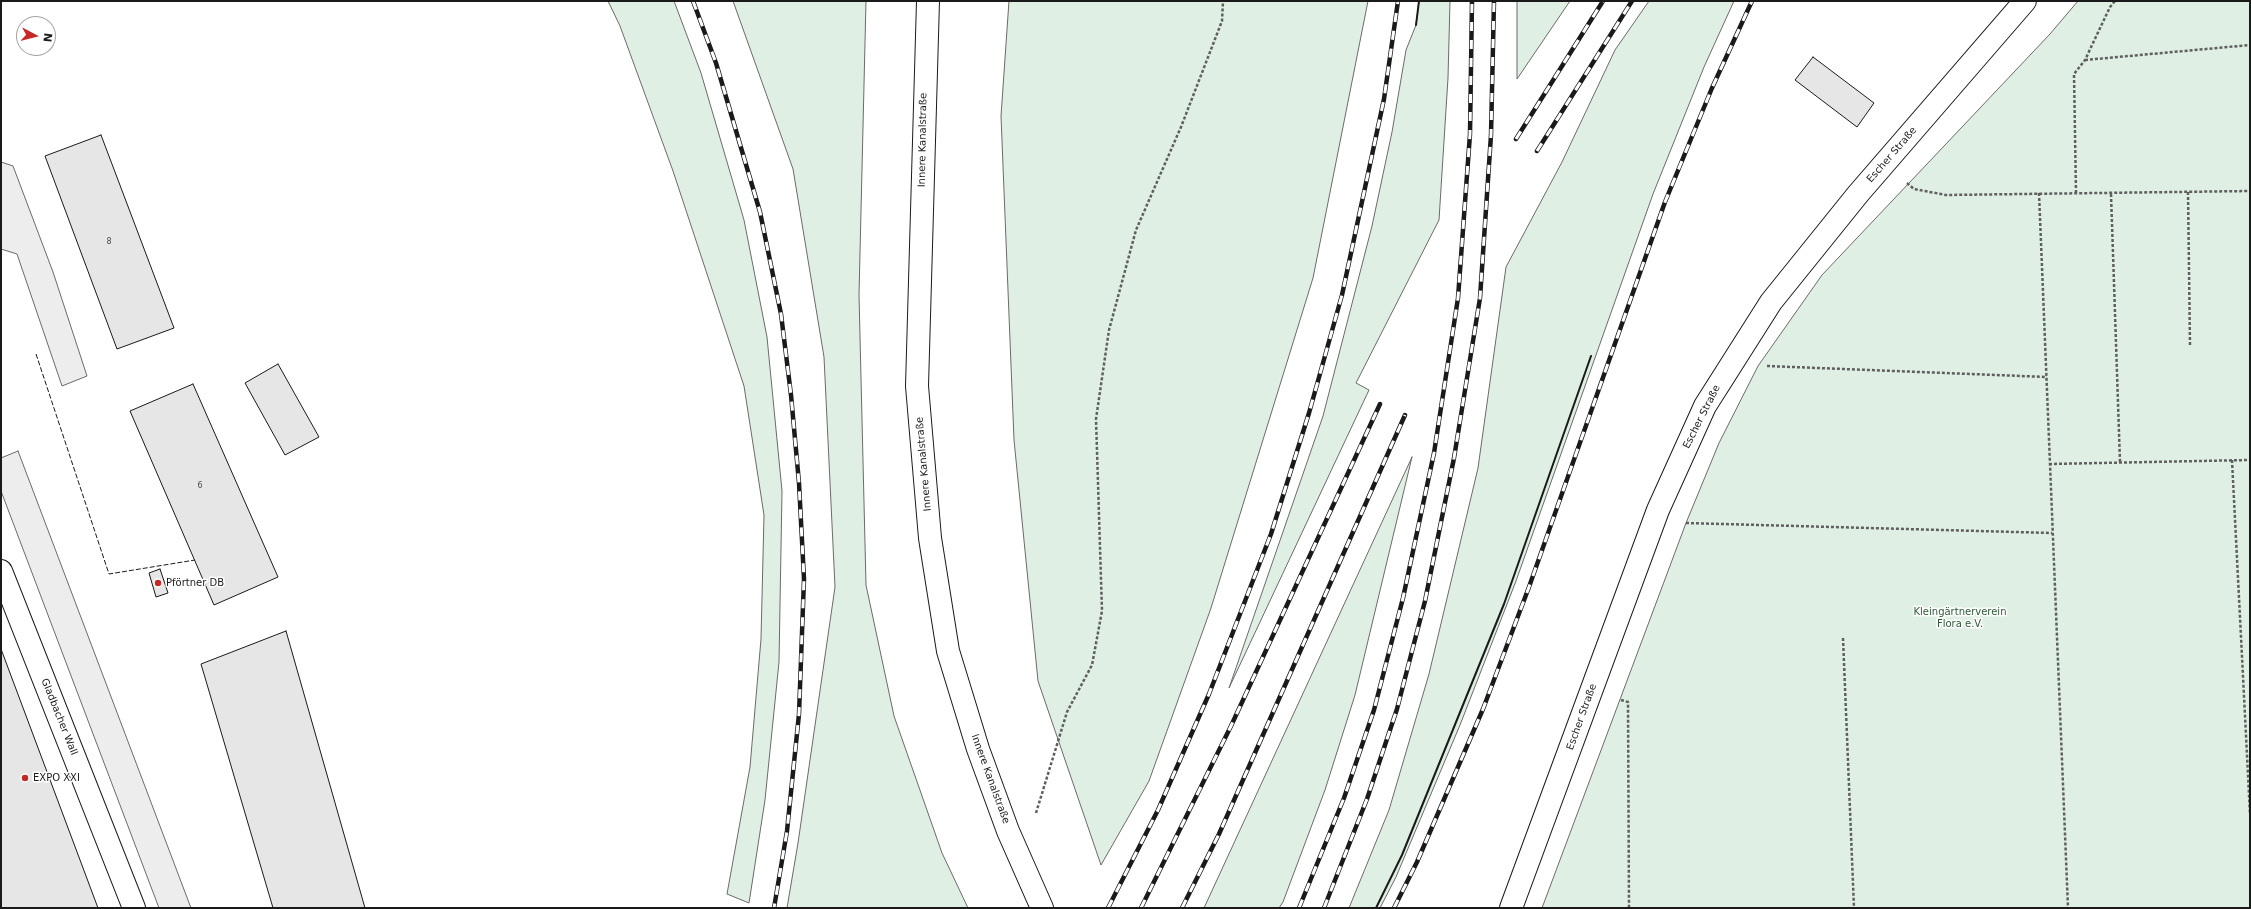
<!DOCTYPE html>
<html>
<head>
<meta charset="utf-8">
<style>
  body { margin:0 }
  #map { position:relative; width:2251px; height:909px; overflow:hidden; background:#fff; font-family:"DejaVu Sans",sans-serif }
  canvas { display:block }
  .frame { position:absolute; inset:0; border:2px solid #1a1a1a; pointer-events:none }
  .north { position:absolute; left:16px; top:16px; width:40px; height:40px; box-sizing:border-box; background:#fff; border:1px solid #a3a3a3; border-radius:50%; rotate:97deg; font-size:11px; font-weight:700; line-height:16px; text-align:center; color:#1a1a1a }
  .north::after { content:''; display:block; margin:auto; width:14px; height:18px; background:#c62828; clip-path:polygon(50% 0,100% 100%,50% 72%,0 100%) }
</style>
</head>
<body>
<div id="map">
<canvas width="2251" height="909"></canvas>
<div class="frame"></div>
<div class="north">N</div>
</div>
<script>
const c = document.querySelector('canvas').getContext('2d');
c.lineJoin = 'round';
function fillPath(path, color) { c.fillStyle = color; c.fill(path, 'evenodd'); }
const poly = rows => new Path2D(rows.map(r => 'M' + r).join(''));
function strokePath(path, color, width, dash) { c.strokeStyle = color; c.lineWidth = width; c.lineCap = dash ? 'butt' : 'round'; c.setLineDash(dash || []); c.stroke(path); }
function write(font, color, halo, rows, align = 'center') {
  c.font = font + ' "DejaVu Sans",sans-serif'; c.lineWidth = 3; c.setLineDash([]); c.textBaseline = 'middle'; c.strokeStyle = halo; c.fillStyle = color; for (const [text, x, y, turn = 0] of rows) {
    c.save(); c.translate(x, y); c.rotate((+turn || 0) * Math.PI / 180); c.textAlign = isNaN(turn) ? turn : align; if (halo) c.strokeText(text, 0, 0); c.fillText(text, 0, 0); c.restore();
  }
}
const green = poly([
  [608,1,674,1,701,73,744,220,767,337,782,491,779,662,765,800,749,903,727,894,750,767,761,639,764,515,744,386,673,171,620,26,608,1],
  [733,1,866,1,859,295,866,585,894,716,942,853,968,908,787,908,798,843,835,587,824,357,793,169,733,1],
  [1009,1,1368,1,1313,278,1211,608,1149,781,1101,865,1038,681,1014,440,1001,116,1009,1],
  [1419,1,1450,1,1448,78,1439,220,1356,383,1369,390,1229,688,1323,416,1372,226,1392,132,1406,50,1416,25,1419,1],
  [1517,1,1570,1,1517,79,1517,1],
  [1649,1,1734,1,1704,67,1653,194,1516,581,1460,725,1396,877,1380,908,1349,908,1389,810,1429,674,1478,468,1506,267,1562,162,1615,50,1649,1],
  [2078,1,2250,1,2250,908,1542,908,1686,523,1719,443,1758,366,1822,275,2050,34,2078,1],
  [1412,457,1355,695,1325,790,1283,902,1279,908,1204,908,1412,457]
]);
fillPath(green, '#e0efe3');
strokePath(green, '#6a6a6a', 1);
const parking = poly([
  [1,162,13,166,53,272,87,376,62,386,17,254,1,249,1,162],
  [18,451,191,908,159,908,1,491,1,458,18,451]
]);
fillPath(parking, '#ededed');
strokePath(parking, '#6a6a6a', 1);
const building = poly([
  [1813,57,1874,103,1857,127,1795,80,1813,57],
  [101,135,174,328,117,349,45,156,101,135],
  [278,364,319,437,285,455,245,383,278,364],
  [193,384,278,577,214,605,130,411,193,384],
  [160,569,168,593,156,597,149,573,160,569],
  [286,631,365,908,273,908,201,664,286,631],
  [1,649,98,908,1,908,1,649]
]);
fillPath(building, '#e6e6e6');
strokePath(building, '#1a1a1a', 1);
const street = poly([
  [1,571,134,908]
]);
const secondary = poly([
  [1511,908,1658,510,1705,406,1771,302,1858,194,2025,1]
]);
const primary = poly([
  [928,1,917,386,930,538,948,651,978,749,1008,831,1042,908]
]);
strokePath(street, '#1a1a1a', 24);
strokePath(secondary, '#1a1a1a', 24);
strokePath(primary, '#1a1a1a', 24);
strokePath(poly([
  [2085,60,2250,45],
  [1907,183,1914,189,1946,195,2250,191],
  [2188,192,2190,345],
  [2039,193,2068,908],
  [2076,193,2074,74,2085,60,2110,7,2115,1],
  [2111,194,2120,462],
  [1767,366,2047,377],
  [2232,460,2250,814],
  [2049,464,2250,460],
  [1686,523,2052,533],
  [1843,638,1854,908],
  [1621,700,1628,702,1629,908],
  [1036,813,1067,712,1092,665,1102,611,1096,419,1109,330,1136,230,1181,127,1222,21,1223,1]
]), '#5f5f5f', 2.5, [3, 2]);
strokePath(street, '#fff', 22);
strokePath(secondary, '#fff', 22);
strokePath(primary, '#fff', 22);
const rail = poly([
  [693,1,716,63,760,212,781,314,791,395,799,483,804,579,799,714,787,831,774,908],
  [1516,139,1603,1],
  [1537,151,1632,1],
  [1108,908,1158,810,1209,694,1271,534,1309,413,1342,295,1384,99,1398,1],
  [1141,908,1231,726,1380,404],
  [1182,908,1219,834,1405,415],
  [1299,908,1344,798,1374,710,1403,598,1434,453,1458,298,1470,134,1472,1],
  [1324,908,1367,799,1397,709,1425,601,1454,458,1480,298,1491,135,1494,1],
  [1394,908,1417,862,1483,709,1529,587,1665,202,1712,88,1752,1]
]);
strokePath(rail, '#1a1a1a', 4.5);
strokePath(rail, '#fff', 3, [9]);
strokePath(poly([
  [36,354,109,574,195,560]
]), '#1a1a1a', 1, [5, 2]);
strokePath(poly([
  [1416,25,1419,1],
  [1376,908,1402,855,1504,604,1591,356]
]), '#1a1a1a', 2);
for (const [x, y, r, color] of [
  [158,583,4,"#c62828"],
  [25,778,4,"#c62828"]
]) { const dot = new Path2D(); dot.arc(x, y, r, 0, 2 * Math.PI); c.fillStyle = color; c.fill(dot); strokePath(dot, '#fff', 1.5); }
write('8px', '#4d4d4d', null, [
  ["8",109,242],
  ["6",200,486]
]);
write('10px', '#1a1a1a', '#fff', [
  ["Innere Kanalstraße",923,140,-89],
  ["Escher Straße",1892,155,-49],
  ["Escher Straße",1702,417,-63],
  ["Innere Kanalstraße",924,464,-95],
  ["Gladbacher Wall",59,717,68],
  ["Escher Straße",1582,717,-70],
  ["Innere Kanalstraße",990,779,70]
]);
write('10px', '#1a1a1a', '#fff', [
  ["Pförtner DB",166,583],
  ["EXPO XXI",33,778]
], 'left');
write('10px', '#2b5a34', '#fff', [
  ["Kleingärtnerverein",1960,612],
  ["Flora e.V.",1960,624]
]);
</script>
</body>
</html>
